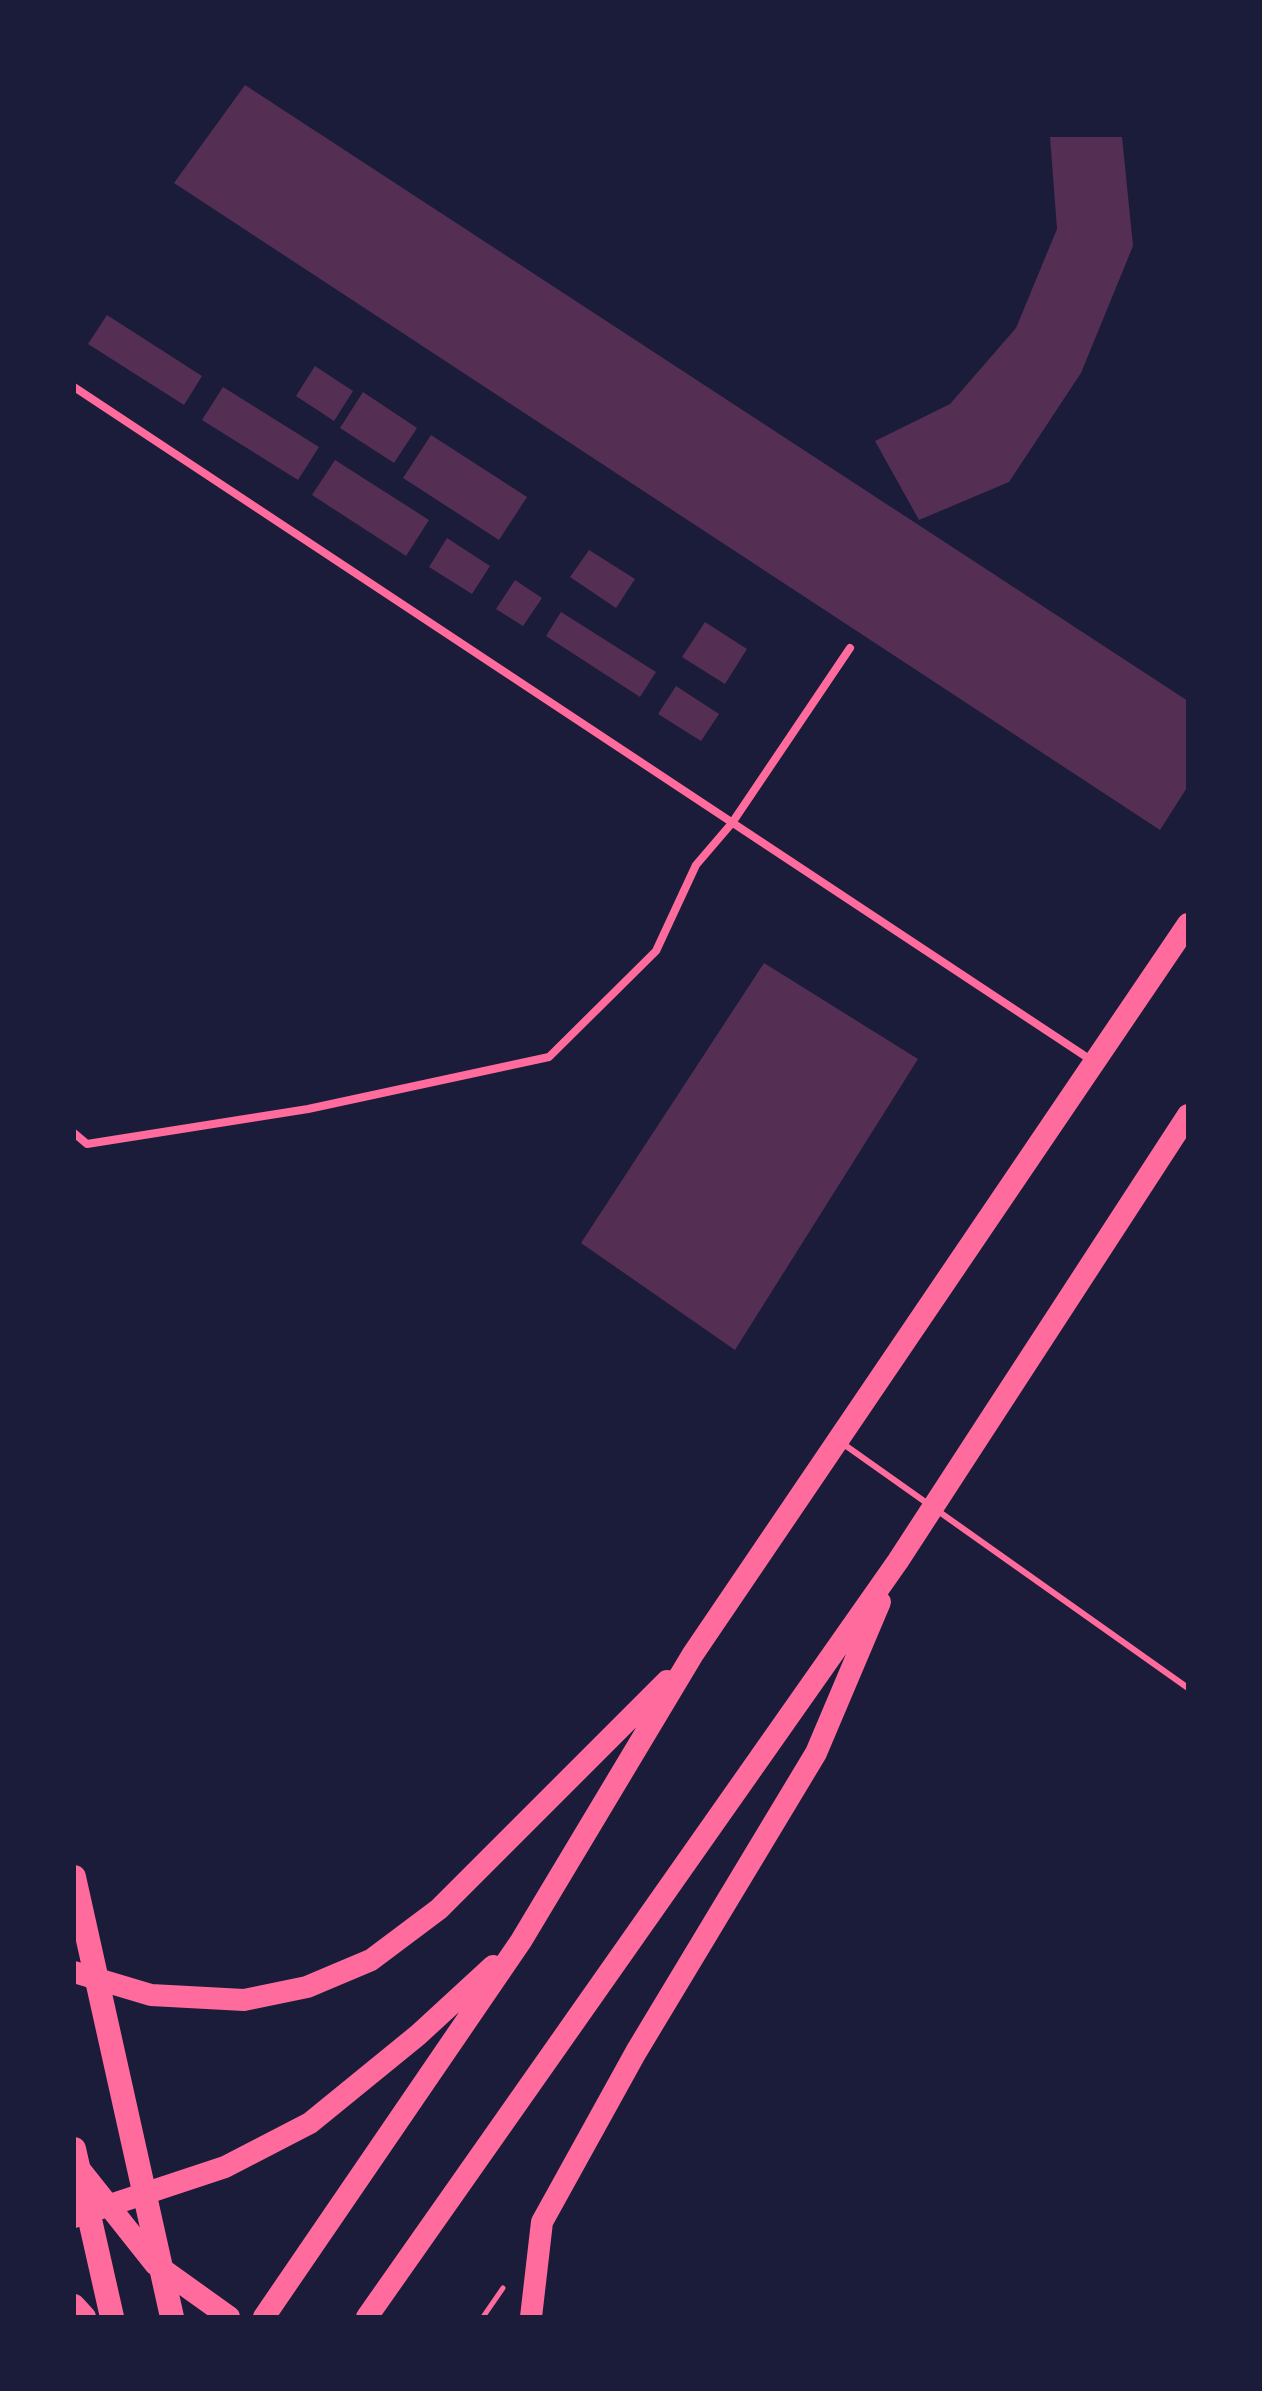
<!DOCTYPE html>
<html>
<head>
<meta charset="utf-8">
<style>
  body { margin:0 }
  #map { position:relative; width:1262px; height:2391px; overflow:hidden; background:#1b1b3a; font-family:"Source Sans 3",sans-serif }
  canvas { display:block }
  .frame { position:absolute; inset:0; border:76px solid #1b1b3a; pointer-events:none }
</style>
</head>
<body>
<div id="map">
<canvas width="1262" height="2391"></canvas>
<div class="frame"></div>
</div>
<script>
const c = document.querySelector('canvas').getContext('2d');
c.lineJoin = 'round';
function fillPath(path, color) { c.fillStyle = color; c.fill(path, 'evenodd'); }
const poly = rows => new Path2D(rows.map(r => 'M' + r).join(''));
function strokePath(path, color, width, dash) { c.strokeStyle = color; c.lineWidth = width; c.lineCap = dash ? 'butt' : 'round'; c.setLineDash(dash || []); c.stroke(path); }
fillPath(poly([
  [245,85,1188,701,1188,786,1160,830,174,183],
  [1050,137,1122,137,1133,246,1081,373,1009,482,919,520,875,441,950,404,1016,328,1057,229],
  [107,315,202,376,184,405,88,344],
  [315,366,353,391,334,421,296,396],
  [223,387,319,447,298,480,202,420],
  [363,392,417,428,394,463,340,428],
  [431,435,527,497,499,540,403,478],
  [335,460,429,520,406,556,312,495],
  [447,538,490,566,472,594,429,567],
  [589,550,635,579,616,608,570,577],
  [515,580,542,598,523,626,496,609],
  [561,612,656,672,640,697,546,636],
  [705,622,747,649,725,684,682,657],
  [676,686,719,714,701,741,658,714],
  [764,963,918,1059,735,1350,581,1243]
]), '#542f53');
strokePath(poly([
  [483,2317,503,2288]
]), '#ff6b9d', 5);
strokePath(poly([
  [842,1443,1188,1688]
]), '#ff6b9d', 6);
strokePath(poly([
  [74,387,1091,1060],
  [74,1133,87,1144,308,1109,549,1057,656,951,696,865,732,823,850,648]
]), '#ff6b9d', 8);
strokePath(poly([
  [74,1972,151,1995,244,2000,307,1987,371,1960,439,1909,667,1681],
  [78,2167,155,2264,229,2317],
  [74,2217,225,2167,310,2123,418,2035,493,1966],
  [74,2305,85,2317],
  [264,2317,521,1941,693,1654,1188,924],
  [367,2317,898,1561,1188,1115],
  [531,2317,542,2222,636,2052,816,1753,880,1602]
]), '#ff6b9d', 22);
strokePath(poly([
  [74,1877,172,2317],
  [74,2149,112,2317]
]), '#ff6b9d', 24);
</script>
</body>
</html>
